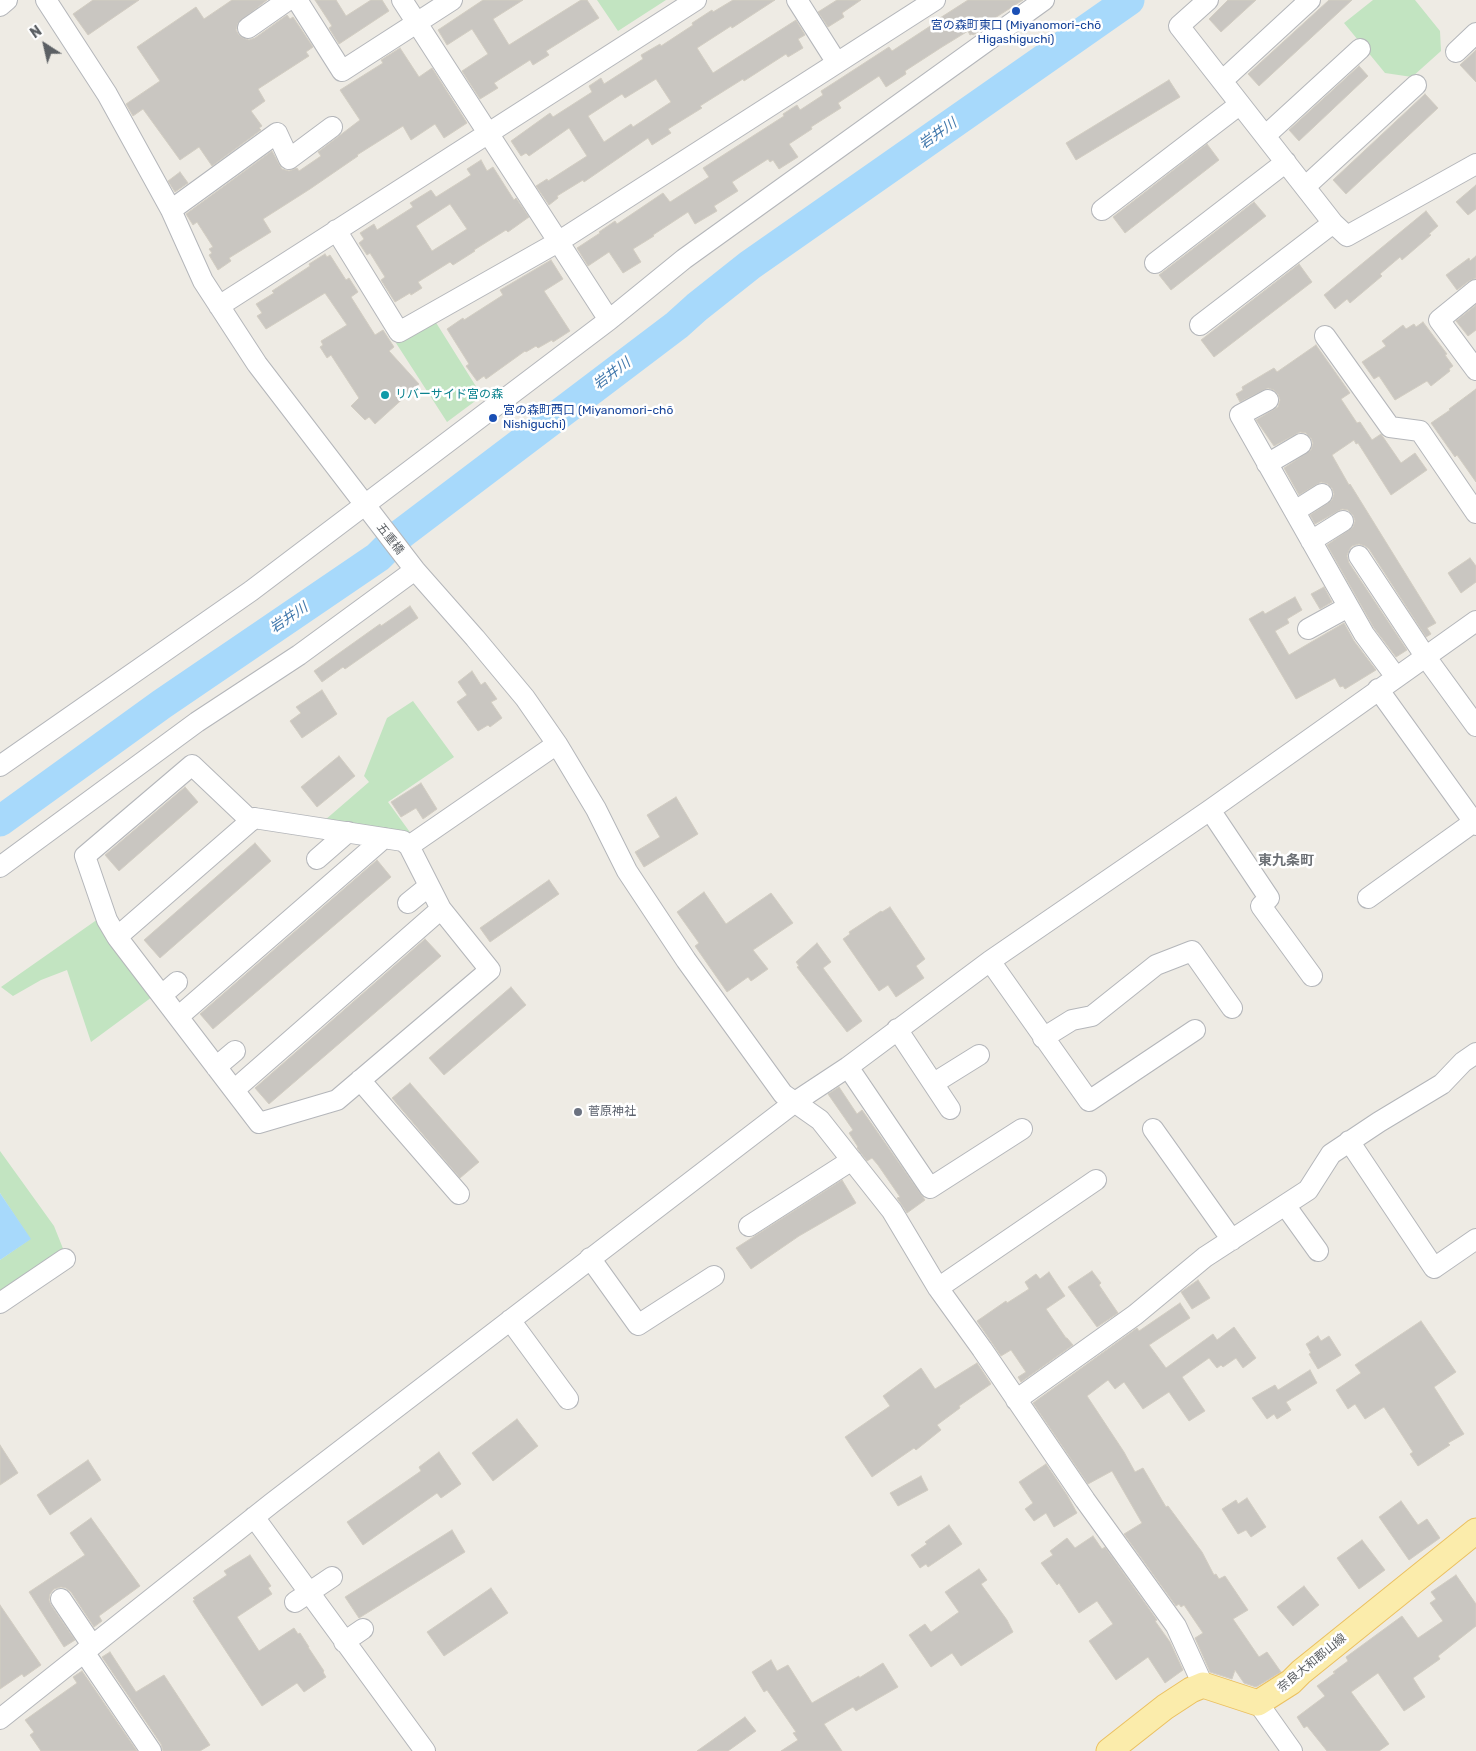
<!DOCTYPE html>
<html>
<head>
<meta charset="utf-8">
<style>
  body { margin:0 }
  #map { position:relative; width:1476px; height:1751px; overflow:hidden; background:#eeebe4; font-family:Rubik,sans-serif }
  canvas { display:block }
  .north { position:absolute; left:20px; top:20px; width:50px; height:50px; -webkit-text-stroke:4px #fff; paint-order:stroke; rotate:325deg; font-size:14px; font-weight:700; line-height:20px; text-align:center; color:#5c6064 }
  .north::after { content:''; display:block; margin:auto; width:18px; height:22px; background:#5c6064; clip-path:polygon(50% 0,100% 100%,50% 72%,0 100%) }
</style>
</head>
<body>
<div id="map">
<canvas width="1476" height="1751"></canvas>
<div class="north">N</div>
</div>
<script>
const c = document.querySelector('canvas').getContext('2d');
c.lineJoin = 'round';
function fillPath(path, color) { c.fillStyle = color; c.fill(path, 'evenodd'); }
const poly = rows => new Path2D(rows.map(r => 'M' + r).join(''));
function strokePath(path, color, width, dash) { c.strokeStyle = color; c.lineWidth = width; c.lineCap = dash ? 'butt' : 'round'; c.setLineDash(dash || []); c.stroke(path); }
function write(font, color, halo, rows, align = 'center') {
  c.font = font + ' Rubik,"Noto Sans JP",sans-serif'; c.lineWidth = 5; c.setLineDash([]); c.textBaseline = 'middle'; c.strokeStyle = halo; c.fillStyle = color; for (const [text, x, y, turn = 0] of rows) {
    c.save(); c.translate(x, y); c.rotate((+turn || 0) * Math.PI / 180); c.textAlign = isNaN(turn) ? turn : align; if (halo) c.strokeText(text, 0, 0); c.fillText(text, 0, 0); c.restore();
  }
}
fillPath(poly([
  [597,0,666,0,618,31],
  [1373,0,1415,0,1440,31,1441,51,1412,77,1385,73,1344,23],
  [435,321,482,396,447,422,396,343],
  [413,701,454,757,388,802,412,835,325,820,369,782,364,776,387,718],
  [98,919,152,997,91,1042,67,970,41,980,13,996,1,987],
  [0,1151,54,1226,64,1251,0,1294,0,1260,30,1239,0,1193]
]), '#c2e4c1');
fillPath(poly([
  [0,1193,31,1239,0,1260]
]), '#a7d9fb');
strokePath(poly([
  [0,821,162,704,378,557,401,534,677,325,697,307,750,265,1129,0]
]), '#a7d9fb', 31);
const building = poly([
  [93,0,139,0,88,35,73,14,93,0],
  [232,0,267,0,238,23,236,30,239,35,243,38,249,40,255,38,287,15,290,19,293,17,313,47,306,52,309,56,258,89,265,101,251,111,262,126,259,128,261,130,212,166,199,147,180,160,143,109,133,116,126,104,160,81,137,47,196,7,204,19,232,0],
  [315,0,336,0,346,16,371,0,382,0,389,11,339,44,329,28,332,26,315,0],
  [483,0,523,0,493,19,509,45,581,0,587,0,599,18,546,51,549,55,533,65,530,60,494,83,498,88,480,99,462,71,488,54,472,29,447,45,438,30,483,0],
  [733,0,775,0,732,28,731,26,697,48,713,73,796,20,805,35,798,39,803,48,788,57,786,54,744,81,743,79,700,106,702,108,668,129,671,133,652,145,648,138,584,182,583,180,557,196,558,198,549,205,536,186,547,179,548,181,587,156,569,128,529,156,526,153,521,156,511,141,550,113,553,117,592,92,589,86,601,78,604,84,643,59,641,55,660,44,661,46,693,25,692,23,712,10,713,12,733,0],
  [656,79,671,102,633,127,631,124,604,142,588,116,622,94,625,98,656,79],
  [837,0,861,0,842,13,844,17,828,27,818,12,837,0],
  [968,0,1023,0,987,23,984,26,985,28,973,35,972,34,970,35,968,31,942,47,905,71,906,74,886,87,879,76,838,103,841,108,811,127,812,129,789,144,798,157,779,169,773,160,770,162,768,159,732,182,738,191,714,206,717,211,695,224,688,212,653,235,654,236,633,249,641,262,623,273,609,252,588,266,577,248,600,233,599,232,615,221,617,224,663,193,670,202,709,177,703,168,784,116,783,114,797,105,800,110,823,95,821,91,835,82,889,47,892,51,941,19,940,18,968,0],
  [1228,0,1256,0,1221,32,1209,19,1228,0],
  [1329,0,1352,0,1259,86,1248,74,1329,0],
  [400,48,419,77,432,68,467,123,444,138,435,124,411,140,403,126,357,155,358,156,310,189,263,219,271,232,229,258,231,261,218,270,209,255,212,253,209,249,213,247,197,222,193,225,186,214,272,151,279,164,282,169,289,171,297,168,299,171,321,156,318,152,360,120,340,90,383,63,381,60,400,48],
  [1476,50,1476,82,1460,65,1476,50],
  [1359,66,1368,76,1299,141,1289,130,1359,66],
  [1169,80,1180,97,1076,160,1066,143,1169,80],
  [1425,94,1438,108,1346,194,1333,180,1425,94],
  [1207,144,1219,160,1125,233,1113,217,1207,144],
  [481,160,487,171,493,167,514,200,516,198,529,217,508,232,506,230,474,250,475,251,453,265,450,262,418,282,422,288,411,295,410,293,395,302,381,280,385,277,370,253,367,255,359,243,364,239,360,233,374,224,377,230,413,207,410,203,431,190,436,197,471,175,467,169,481,160],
  [450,204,467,229,432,251,416,226,450,204],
  [180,172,188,183,175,192,168,181,180,172],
  [1476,185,1476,209,1468,215,1456,202,1476,185],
  [1254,202,1266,216,1171,290,1159,275,1254,202],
  [1426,211,1438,226,1429,234,1431,235,1402,260,1400,257,1380,274,1382,276,1350,303,1347,299,1335,309,1324,295,1426,211],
  [325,254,327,257,330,255,346,280,349,278,358,292,351,297,375,335,383,330,394,347,389,351,419,384,375,424,369,417,365,420,351,406,359,398,331,355,327,358,320,347,323,345,321,341,347,325,325,293,266,329,257,316,262,313,256,304,274,293,272,291,310,266,309,264,325,254],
  [1476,256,1476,278,1469,281,1457,290,1446,275,1469,258,1470,261,1476,256],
  [551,260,563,279,544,291,570,331,553,342,552,340,538,348,536,346,526,352,525,351,486,379,484,376,477,381,466,366,469,364,447,329,463,318,464,320,503,295,500,290,551,260],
  [1299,264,1312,282,1214,357,1201,340,1299,264],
  [1476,305,1476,330,1468,336,1456,321,1476,305],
  [1423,322,1447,354,1445,355,1453,366,1449,369,1450,371,1431,386,1427,381,1395,400,1379,376,1374,379,1362,362,1386,346,1382,341,1403,325,1406,329,1414,324,1416,327,1423,322],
  [1316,345,1350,393,1341,399,1357,423,1360,422,1372,440,1381,434,1401,463,1415,453,1427,470,1391,495,1358,443,1356,444,1354,440,1332,455,1349,485,1350,484,1436,623,1427,628,1431,634,1426,637,1369,549,1365,546,1359,544,1352,546,1349,550,1347,556,1349,563,1407,650,1396,657,1374,628,1327,545,1353,527,1355,521,1353,515,1348,510,1342,509,1315,524,1310,515,1332,500,1334,494,1332,488,1328,484,1321,482,1299,495,1284,468,1311,450,1313,443,1311,438,1306,433,1300,432,1274,446,1256,420,1278,407,1280,400,1278,394,1274,390,1268,388,1240,402,1236,394,1243,390,1242,387,1274,368,1277,372,1316,345],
  [1476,389,1476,482,1457,455,1455,457,1431,423,1450,410,1449,409,1476,389],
  [1470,558,1476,566,1476,582,1461,593,1448,573,1470,558],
  [1324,587,1332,602,1320,609,1311,594,1324,587],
  [1295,597,1302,610,1287,619,1289,623,1275,631,1289,655,1344,623,1354,641,1376,670,1345,689,1343,686,1340,687,1335,678,1296,699,1249,619,1263,611,1265,614,1295,597],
  [410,606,418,618,345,669,343,667,322,682,314,671,380,624,381,626,410,606],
  [472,671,481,685,485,682,497,699,491,702,502,718,490,727,488,725,478,731,457,702,467,695,458,682,472,671],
  [322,690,337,714,302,738,290,721,301,713,296,707,322,690],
  [339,756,355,776,317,807,301,787,339,756],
  [421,783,437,809,423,819,416,808,401,817,391,802,421,783],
  [185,787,198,802,119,871,105,855,185,787],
  [676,797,698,834,644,867,635,852,660,837,647,815,676,797],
  [255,843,271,861,160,958,144,940,255,843],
  [377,860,391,877,213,1029,200,1014,377,860],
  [549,880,559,894,490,942,480,928,549,880],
  [704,892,726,924,771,893,793,923,753,950,768,969,751,981,748,977,727,992,695,946,699,943,677,912,704,892],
  [890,907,925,959,916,966,924,978,896,997,888,985,879,991,843,939,850,934,849,932,881,911,882,912,890,907],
  [425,939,441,956,269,1104,255,1088,425,939],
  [817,943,831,962,823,968,862,1021,847,1032,797,967,799,966,796,962,817,943],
  [511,987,526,1005,444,1075,429,1058,511,987],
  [410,1083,479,1162,460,1178,392,1098,410,1083],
  [839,1087,857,1114,862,1110,925,1200,907,1213,897,1198,900,1197,878,1165,872,1158,867,1161,857,1148,858,1147,849,1133,853,1130,828,1094,839,1087],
  [842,1180,856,1203,799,1236,751,1269,736,1248,842,1180],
  [1092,1271,1101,1283,1099,1285,1118,1313,1097,1327,1068,1287,1092,1271],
  [1049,1272,1065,1296,1046,1309,1066,1338,1067,1338,1073,1345,1021,1382,1018,1377,1026,1372,1011,1350,1001,1356,977,1321,1006,1301,1007,1303,1029,1289,1025,1282,1036,1274,1040,1279,1049,1272],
  [1198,1280,1210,1298,1192,1309,1181,1292,1198,1280],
  [1180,1303,1190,1318,1149,1345,1166,1368,1213,1334,1217,1340,1234,1327,1256,1358,1243,1368,1236,1358,1223,1367,1221,1365,1217,1368,1209,1358,1182,1377,1205,1411,1189,1421,1169,1392,1143,1409,1124,1382,1115,1389,1108,1380,1087,1396,1124,1452,1135,1472,1143,1468,1166,1507,1168,1506,1202,1552,1214,1575,1216,1574,1219,1579,1225,1576,1248,1610,1233,1619,1259,1657,1267,1652,1281,1672,1256,1687,1244,1683,1235,1670,1232,1679,1210,1672,1195,1638,1203,1633,1184,1605,1181,1607,1179,1604,1176,1606,1124,1534,1142,1523,1112,1471,1088,1484,1033,1403,1137,1328,1139,1331,1180,1303],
  [1421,1321,1456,1372,1434,1387,1464,1434,1448,1443,1450,1445,1418,1466,1410,1454,1413,1452,1384,1407,1365,1419,1355,1404,1348,1409,1336,1390,1361,1373,1355,1365,1421,1321],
  [1318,1336,1321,1341,1329,1336,1341,1355,1318,1369,1309,1354,1311,1353,1306,1344,1318,1336],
  [977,1363,991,1384,959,1406,960,1408,937,1425,941,1430,916,1450,914,1448,872,1477,845,1437,890,1406,883,1396,921,1368,935,1389,977,1363],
  [1310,1370,1317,1383,1286,1402,1291,1410,1277,1419,1274,1414,1267,1419,1252,1398,1275,1385,1278,1390,1310,1370],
  [517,1419,538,1446,493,1481,472,1453,517,1419],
  [0,1445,18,1473,0,1485,0,1445],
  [439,1452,461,1484,441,1498,437,1493,363,1545,347,1522,421,1471,419,1467,439,1452],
  [88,1460,101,1480,50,1515,37,1495,88,1460],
  [1046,1464,1067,1495,1077,1513,1054,1527,1046,1513,1034,1521,1025,1509,1033,1503,1019,1482,1046,1464],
  [921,1476,928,1490,898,1506,890,1493,921,1476],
  [1247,1498,1266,1527,1251,1537,1246,1530,1238,1534,1222,1509,1236,1500,1238,1504,1247,1498],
  [1401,1501,1418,1525,1427,1519,1440,1538,1409,1560,1379,1517,1401,1501],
  [91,1518,140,1586,99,1616,102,1621,94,1627,71,1592,66,1588,61,1587,54,1589,50,1594,49,1600,51,1605,75,1640,64,1647,29,1592,85,1555,70,1533,91,1518],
  [949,1525,962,1544,928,1567,926,1564,920,1568,911,1555,927,1544,925,1542,949,1525],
  [452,1530,465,1552,359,1618,345,1597,452,1530],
  [1093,1536,1102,1549,1105,1547,1157,1620,1155,1621,1170,1642,1183,1670,1165,1683,1148,1657,1116,1680,1089,1641,1113,1624,1097,1601,1079,1613,1059,1583,1057,1585,1041,1563,1053,1555,1050,1551,1067,1538,1075,1548,1093,1536],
  [1362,1540,1385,1570,1359,1589,1337,1558,1362,1540],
  [250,1555,271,1586,268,1588,272,1594,237,1617,259,1651,294,1628,298,1634,300,1633,309,1647,308,1647,324,1671,323,1672,326,1677,304,1692,297,1683,262,1706,193,1601,195,1600,193,1598,227,1575,224,1571,250,1555],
  [979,1569,987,1580,981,1584,1007,1620,1013,1632,961,1666,952,1653,931,1667,909,1635,925,1624,931,1632,959,1612,945,1592,979,1569],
  [1456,1575,1476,1604,1476,1626,1438,1656,1440,1659,1413,1678,1425,1697,1404,1711,1378,1673,1351,1692,1389,1744,1379,1751,1327,1751,1307,1726,1304,1728,1297,1717,1325,1696,1317,1686,1335,1673,1333,1672,1348,1661,1346,1657,1402,1616,1418,1638,1443,1621,1430,1603,1436,1599,1431,1592,1456,1575],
  [1304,1586,1319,1605,1293,1626,1277,1607,1304,1586],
  [491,1588,508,1613,444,1656,427,1632,491,1588],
  [0,1605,41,1665,24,1677,22,1674,0,1689,0,1605],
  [110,1652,136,1692,164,1675,210,1745,200,1751,163,1751,161,1744,102,1657,110,1652],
  [771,1660,777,1671,788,1665,812,1703,859,1676,859,1678,883,1663,898,1687,856,1711,853,1707,824,1724,842,1751,781,1751,798,1740,793,1733,796,1732,767,1690,764,1692,752,1672,771,1660],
  [82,1671,137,1751,41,1751,30,1735,34,1732,25,1720,77,1683,73,1677,82,1671],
  [745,1717,756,1731,728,1751,697,1751,745,1717]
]);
fillPath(building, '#c9c6c1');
strokePath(building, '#d2cdc2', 1);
const minor = poly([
  [46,0,107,94,171,210,203,281,257,364,415,570,475,638,525,698,557,744,596,809,627,871,686,960,783,1094,820,1120,892,1211,938,1288,982,1349,1085,1500,1176,1626,1203,1685],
  [297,0,342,71,452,0],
  [402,0,609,320],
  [797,0,837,63],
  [1208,0,1179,26,1333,223,1347,236,1476,164],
  [0,6,7,0],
  [248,28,288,0],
  [1456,52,1476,33],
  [1222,81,1310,0],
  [1265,136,1360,49],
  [1306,186,1416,85],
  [171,210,277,133,289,159,332,127],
  [1102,210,1239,105],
  [336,230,399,332,558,242,935,0],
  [1155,263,1286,162],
  [1476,290,1439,320,1476,370],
  [219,306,696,0],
  [1200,325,1333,223],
  [1325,336,1390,427,1420,431,1476,513],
  [1268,400,1240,415,1364,634,1396,677],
  [1267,464,1301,444],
  [1295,511,1322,494],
  [1311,541,1343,521],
  [1359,556,1425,656,1476,726],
  [1308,629,1348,607],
  [1378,689,1476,825],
  [0,766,251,591,609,320,684,259,1044,0],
  [1210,810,1269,898,1261,906,1312,976],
  [254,818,403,841,409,846,441,909,490,970,337,1100,259,1123,117,937,254,818],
  [409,846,557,744],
  [317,859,348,832],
  [0,867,197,722,299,655,415,570],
  [1368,898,1474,822],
  [408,903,429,886],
  [117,937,107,920,85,856,192,765,251,821],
  [990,961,1089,1101,1195,1030],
  [162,995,177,982],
  [178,1017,384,838],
  [897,1029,950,1109],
  [1043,1038,1072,1020,1092,1016,1156,965,1192,951,1232,1008],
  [216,1067,235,1051],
  [848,1067,930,1188,1022,1129],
  [360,1080,459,1194],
  [934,1083,979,1055],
  [234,1090,441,909],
  [1153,1129,1232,1240],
  [1349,1141,1434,1268,1476,1239],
  [1285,1205,1318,1251],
  [749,1226,852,1160],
  [590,1258,638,1325,714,1276],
  [938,1288,1096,1180],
  [0,1303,65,1259],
  [510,1320,568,1399],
  [1016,1400,1135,1315,1205,1257,1308,1190,1331,1154,1379,1122,1442,1084,1463,1062,1476,1053],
  [254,1517,425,1751],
  [61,1599,92,1645],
  [295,1602,332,1577],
  [344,1642,363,1629],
  [84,1652,151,1751],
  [1258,1703,1292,1751],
  [0,1719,272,1503,795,1102,848,1067,990,961,1210,810,1476,621]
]);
const major = poly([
  [1109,1751,1165,1707,1191,1690,1203,1685,1258,1703,1291,1682,1301,1672,1476,1531]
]);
strokePath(minor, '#b4b6ba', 22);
strokePath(major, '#ebc060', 27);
strokePath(minor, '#fff', 20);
strokePath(major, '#fbecab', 25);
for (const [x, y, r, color] of [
  [1016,11,5,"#1a4fb4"],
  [385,395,5,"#0f9aa8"],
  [493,418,5,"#1a4fb4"],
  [578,1112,5,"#6b7280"]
]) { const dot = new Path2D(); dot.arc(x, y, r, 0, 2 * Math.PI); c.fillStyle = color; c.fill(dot); strokePath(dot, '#fff', 2); }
write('12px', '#164399', '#fff', [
  ["宮の森町東口 (Miyanomori-chō",1016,26],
  ["Higashiguchi)",1016,40],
  ["宮の森町西口 (Miyanomori-chō",503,411,"left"],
  ["Nishiguchi)",503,425,"left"]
]);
write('12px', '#0d838f', '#fff', [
  ["リバーサイド宮の森",395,395]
], 'left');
write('12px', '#5c6064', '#fff', [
  ["五重橋",390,539,52],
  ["奈良大和郡山線",1312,1663,-39]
]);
write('12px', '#5b616d', '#fff', [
  ["菅原神社",588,1112]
], 'left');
write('italic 14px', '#447aad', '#fff', [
  ["岩井川",938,134,-35],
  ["岩井川",612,374,-37],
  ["岩井川",289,618,-34]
]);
write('bold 14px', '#6d7176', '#fff', [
  ["東九条町",1286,861]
]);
</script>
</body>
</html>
